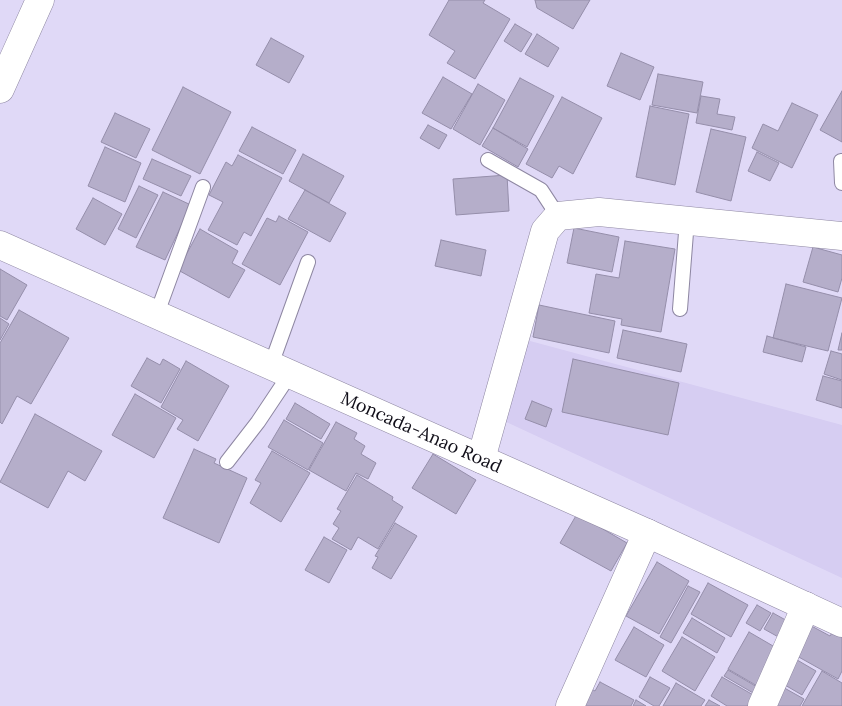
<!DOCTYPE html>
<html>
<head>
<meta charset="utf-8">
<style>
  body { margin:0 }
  canvas { display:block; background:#e0d9f7 }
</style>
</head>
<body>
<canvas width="842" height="706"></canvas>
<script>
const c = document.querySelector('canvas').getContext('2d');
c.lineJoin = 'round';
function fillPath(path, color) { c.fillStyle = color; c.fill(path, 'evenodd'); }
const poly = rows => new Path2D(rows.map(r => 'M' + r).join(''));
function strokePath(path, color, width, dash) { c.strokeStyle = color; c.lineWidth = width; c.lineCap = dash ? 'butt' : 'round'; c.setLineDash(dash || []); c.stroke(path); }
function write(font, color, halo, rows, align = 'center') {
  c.font = font + ' Lora,serif'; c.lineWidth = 4; c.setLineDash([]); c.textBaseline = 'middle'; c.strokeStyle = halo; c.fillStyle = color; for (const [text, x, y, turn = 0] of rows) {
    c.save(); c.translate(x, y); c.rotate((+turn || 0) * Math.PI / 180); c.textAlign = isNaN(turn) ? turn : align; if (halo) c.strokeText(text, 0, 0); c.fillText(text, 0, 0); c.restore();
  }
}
fillPath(poly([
  [519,338,842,425,842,578,502,420]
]), '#d6cdf2');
const building = poly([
  [449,0,485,0,483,3,510,19,475,79,447,63,455,51,429,35,449,0],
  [535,0,590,0,573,29,537,8,535,0],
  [515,24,532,34,521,52,504,41,515,24],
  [537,34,559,48,548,67,525,54,537,34],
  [271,38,304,56,289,83,256,65,271,38],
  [621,53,654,67,640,100,607,86,621,53],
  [658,74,703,82,697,113,652,105,658,74],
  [443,77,472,94,451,129,422,113,443,77],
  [520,78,554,96,527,147,493,128,520,78],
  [478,84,505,100,480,145,453,129,478,84],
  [183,87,231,112,200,174,152,150,183,87],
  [842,91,842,142,820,130,842,91],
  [701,96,720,99,717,114,735,117,732,130,696,123,701,96],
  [562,97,602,118,573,174,559,166,552,178,526,164,562,97],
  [792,103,818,115,792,168,752,148,763,124,778,131,792,103],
  [650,106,689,114,675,185,636,177,650,106],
  [115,113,150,129,136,158,101,142,115,113],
  [428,125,447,135,439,149,420,138,428,125],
  [252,127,296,150,283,174,239,151,252,127],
  [493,128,528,149,518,167,482,146,493,128],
  [711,129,746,137,731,201,696,192,711,129],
  [105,147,141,163,125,202,88,186,105,147],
  [757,152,779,163,770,181,748,171,757,152],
  [303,154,344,176,329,203,289,181,303,154],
  [238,155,282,178,251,236,244,232,237,245,208,230,223,202,209,195,226,162,232,166,238,155],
  [152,159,191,176,181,196,143,179,152,159],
  [507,175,509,211,456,215,453,179,507,175],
  [139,186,158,195,136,238,118,229,139,186],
  [305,190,346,213,330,242,288,219,305,190],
  [163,192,191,205,165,260,136,247,163,192],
  [93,198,122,214,105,245,76,229,93,198],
  [279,216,308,232,280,285,242,264,267,218,276,222,279,216],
  [574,228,619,237,612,272,567,263,574,228],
  [200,229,238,251,232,263,245,270,229,298,178,270,200,229],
  [441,240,486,250,481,276,435,266,441,240],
  [625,241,675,249,661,332,621,325,622,319,589,313,596,274,619,278,625,241],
  [813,247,842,255,842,278,838,292,803,282,813,247],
  [0,269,27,285,7,320,0,316,0,269],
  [786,284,842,298,828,351,773,338,786,284],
  [539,305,615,321,609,353,533,337,539,305],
  [19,310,69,338,31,404,17,396,2,424,0,422,0,343,19,310],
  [0,318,9,324,0,340,0,318],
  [623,330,687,344,681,372,617,358,623,330],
  [842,333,842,350,838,350,842,333],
  [767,336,806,347,802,362,763,352,767,336],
  [831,351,842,354,842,380,824,374,831,351],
  [147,358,160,365,163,359,180,369,161,403,131,386,147,358],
  [573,359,679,383,668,435,562,412,573,359],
  [186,361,229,386,198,441,177,429,183,420,161,407,186,361],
  [823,376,842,381,842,408,816,400,823,376],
  [135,394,176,418,154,458,112,435,135,394],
  [532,401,552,409,546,427,525,419,532,401],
  [295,403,330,424,321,439,286,419,295,403],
  [35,414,102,451,85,481,68,471,48,508,0,482,35,414],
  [284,420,323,443,308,470,268,447,284,420],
  [336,422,357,433,354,439,365,446,361,454,376,463,368,479,356,473,346,491,309,470,336,422],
  [194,449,216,459,214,463,247,478,219,543,163,518,194,449],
  [272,451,310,473,281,522,250,503,261,483,255,480,272,451],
  [433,454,476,480,456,514,412,488,433,454],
  [357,475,393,497,392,500,403,507,378,549,358,537,351,550,332,539,339,528,333,524,341,511,337,509,357,475],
  [577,514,627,543,611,571,560,543,577,514],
  [395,523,417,536,391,579,372,568,378,557,375,556,395,523],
  [324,537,347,550,329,583,305,570,324,537],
  [657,562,689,581,659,634,626,616,657,562],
  [708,583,748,605,731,637,691,614,708,583],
  [688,586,700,592,671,643,660,637,688,586],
  [757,605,771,613,760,631,746,623,757,605],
  [773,613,791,623,782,639,764,629,773,613],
  [692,618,725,638,717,653,683,633,692,618],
  [804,622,830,636,835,628,842,632,842,671,838,679,788,651,804,622],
  [634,627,664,645,646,677,615,660,634,627],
  [749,632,780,650,759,687,728,669,749,632],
  [682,637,715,657,695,691,662,671,682,637],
  [792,657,816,671,802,695,778,681,792,657],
  [728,670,764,691,760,697,724,676,728,670],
  [822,671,842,683,842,706,802,706,822,671],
  [650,677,670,688,659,706,654,706,639,697,650,677],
  [722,677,755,696,749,706,727,706,711,696,722,677],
  [600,682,634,700,631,706,578,706,588,687,595,691,600,682],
  [676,683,705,700,701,706,663,706,676,683],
  [779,685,804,699,800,706,767,706,779,685],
  [636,700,646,706,633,706,636,700],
  [709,700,720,706,705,706,709,700]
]);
fillPath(building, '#b5aeca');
strokePath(building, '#958eaa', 1);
const lane = poly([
  [488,160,541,190,558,216],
  [841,161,842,183],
  [680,309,687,220],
  [156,316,203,187],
  [271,365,308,262],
  [227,462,258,422,290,374]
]);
const street = poly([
  [0,89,40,0],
  [481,459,545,231,558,216,599,212,842,236],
  [570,706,647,533],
  [762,706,806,606]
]);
const secondary = poly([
  [0,245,647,533,842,623]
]);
strokePath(lane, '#8e87a2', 16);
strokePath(street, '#8e87a2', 29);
strokePath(secondary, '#8e87a2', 29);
strokePath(lane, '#fff', 14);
strokePath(street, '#fff', 28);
strokePath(secondary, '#fff', 28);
write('18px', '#100e18', '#fff', [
  ["Moncada-Anao Road",421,433,24]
]);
</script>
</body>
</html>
